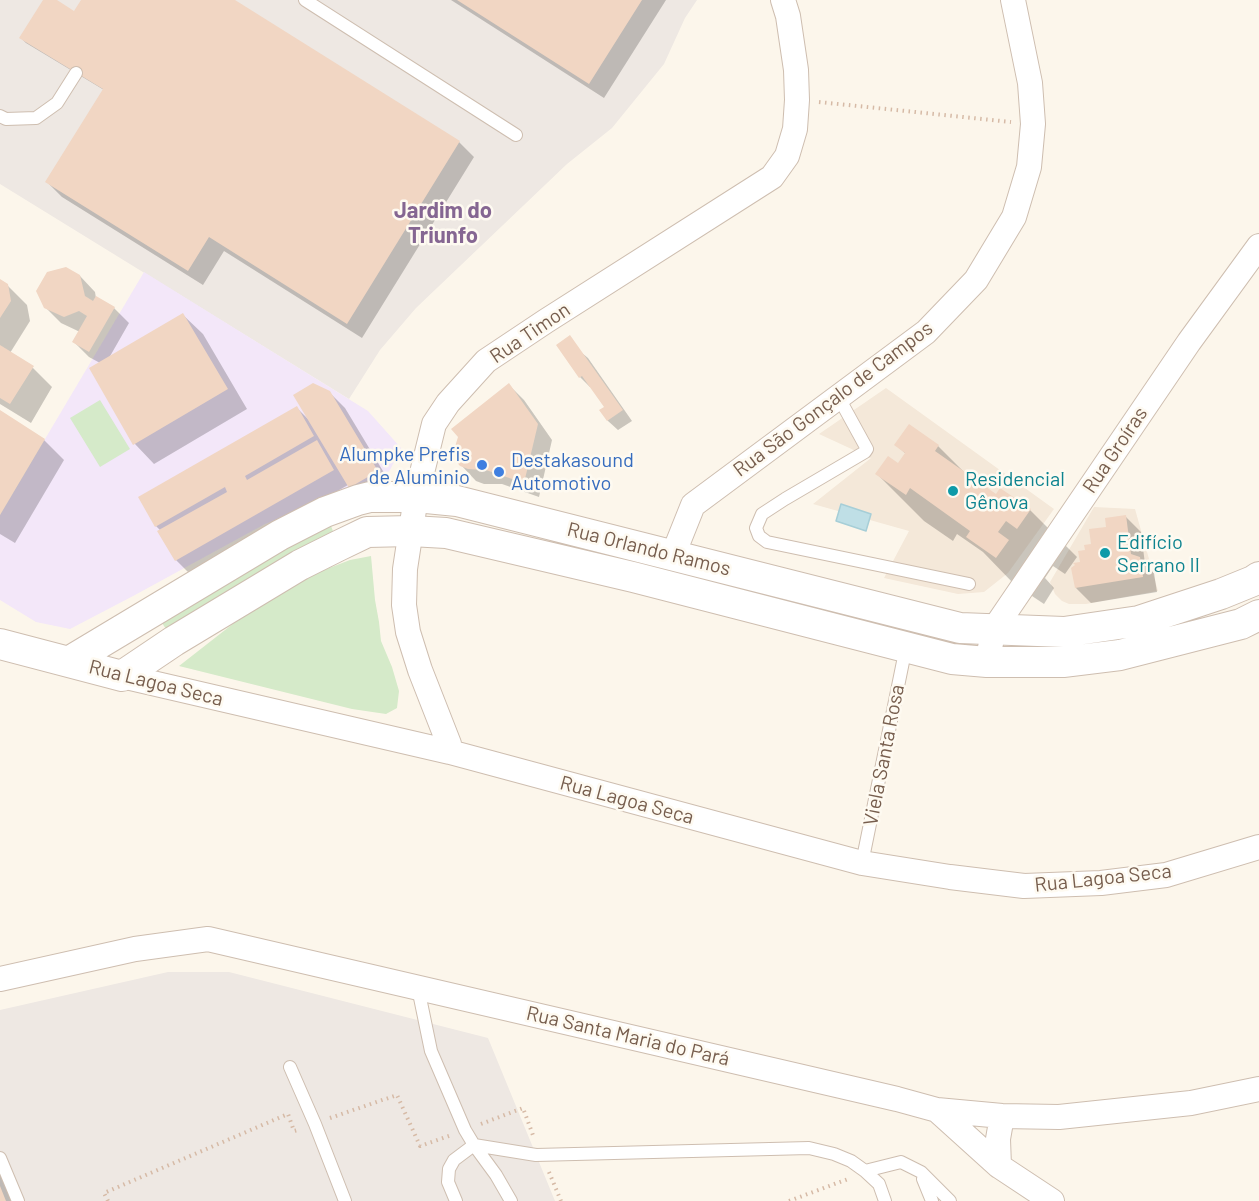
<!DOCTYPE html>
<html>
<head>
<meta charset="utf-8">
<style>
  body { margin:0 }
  canvas { display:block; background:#fcf6eb }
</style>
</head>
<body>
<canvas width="1259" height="1201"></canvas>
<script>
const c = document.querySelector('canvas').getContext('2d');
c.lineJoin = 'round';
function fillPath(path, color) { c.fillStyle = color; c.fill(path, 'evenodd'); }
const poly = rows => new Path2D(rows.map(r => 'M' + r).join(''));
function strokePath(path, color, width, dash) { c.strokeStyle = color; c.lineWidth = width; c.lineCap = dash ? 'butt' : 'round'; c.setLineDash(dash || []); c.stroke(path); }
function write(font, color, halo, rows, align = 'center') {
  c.font = font + ' Barlow,sans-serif'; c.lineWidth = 5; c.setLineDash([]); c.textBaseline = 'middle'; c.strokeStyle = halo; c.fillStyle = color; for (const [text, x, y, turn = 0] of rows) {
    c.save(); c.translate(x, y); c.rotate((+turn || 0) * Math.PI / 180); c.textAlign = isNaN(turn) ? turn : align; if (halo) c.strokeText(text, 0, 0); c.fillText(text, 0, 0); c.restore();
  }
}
fillPath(poly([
  [886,388,1054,509,1008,573,984,592,958,594,884,578,909,531,813,504,871,458,819,434],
  [1094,507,1135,509,1158,591,1086,604,1069,604,1062,601,1055,594,1050,582]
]), '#f4e8d9');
fillPath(poly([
  [0,0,697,0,685,18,664,64,612,128,567,164,416,308,380,350,349,399,0,184],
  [168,972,229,972,488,1038,555,1201,0,1201,0,1010]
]), '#eee8e3');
fillPath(poly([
  [144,272,368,411,401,448,390,470,380,481,360,487,265,524,135,595,70,629,36,622,0,600,0,515]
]), '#f3e7f9');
fillPath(poly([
  [100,400,130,449,100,467,70,418],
  [329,520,335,537,169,634,159,618],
  [371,556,375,600,379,622,381,641,392,667,399,691,397,708,386,714,352,709,179,666,234,623,306,577,350,560]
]), '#d5eac9');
const water = poly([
  [841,504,871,514,866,531,836,521,841,504]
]);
fillPath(water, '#bfdfe6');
strokePath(water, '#a6ced7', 1.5);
fillPath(poly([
  [45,0,54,0,75,13,83,0,232,0,459,142,474,157,362,338,224,251,203,285,62,197,47,182,104,90,26,43,21,38],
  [451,0,666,0,604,98],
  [80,276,95,292,96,298,114,308,129,323,109,358,183,315,203,334,247,409,154,464,135,444,100,363,89,357,74,342,80,332,61,323,45,307],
  [0,281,7,285,27,305,30,321,10,353,33,368,52,387,31,423,0,404],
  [582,353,588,358,632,421,618,430,608,421,601,411,606,407,591,386,590,387,580,377],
  [509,385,524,400,552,440,539,497,502,484,484,484,476,481,461,465],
  [329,392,345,408,392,486,365,502,348,485,191,575,176,560,161,531,156,526,297,408,309,420],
  [0,412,44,440,64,460,15,543,0,534],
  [909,426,938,446,969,477,997,496,1030,510,1077,557,1065,574,1053,566,1045,578,1054,588,1044,604,1014,584,983,552,957,534,953,541,924,521,877,474,898,465,906,454,896,445],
  [1126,517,1141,532,1145,564,1154,573,1157,592,1091,603,1076,588,1082,563,1086,552,1093,546,1107,528],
  [0,1168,14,1201,0,1201]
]), '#0003');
fillPath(poly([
  [43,0,57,0,74,11,81,0,235,0,460,141,347,324,209,237,188,271,45,182,103,89,19,38],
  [457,0,642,0,589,84],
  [66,267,80,275,85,296,93,301,96,296,115,307,89,352,72,342,87,316,79,311,64,317,44,308,36,291,47,272],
  [0,279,8,284,11,301,0,318],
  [183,313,228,389,133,445,89,368],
  [570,335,623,410,607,421,599,410,604,407,582,376,579,378,556,345],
  [0,345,34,366,10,404,0,398],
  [313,383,330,391,378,471,349,488,293,395],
  [509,383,538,424,524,483,486,470,468,469,460,466,455,460,454,450,458,437,451,429],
  [297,406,314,436,245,476,247,480,317,440,334,470,175,561,157,531,227,492,225,487,155,527,138,497],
  [0,410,45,439,0,515],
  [909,424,939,445,935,451,996,494,1000,488,1031,509,1017,529,1006,521,998,532,1009,540,996,558,966,537,970,531,910,488,906,495,875,474,888,456,898,463,905,453,894,445],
  [1126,515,1131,554,1140,557,1143,577,1075,588,1071,568,1075,565,1073,563,1080,562,1078,551,1085,550,1084,545,1091,544,1089,529,1106,527,1105,518],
  [0,1186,6,1201,0,1201]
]), '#f1d6c3');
const service = poly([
  [305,0,516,135],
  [0,116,6,119,36,118,57,103,76,73],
  [839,398,867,449,865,452,785,499,762,514,756,528,759,536,767,542,969,584],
  [862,863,906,647],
  [418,988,431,1051,465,1130,474,1145,536,1155,809,1148,834,1154,851,1161,865,1171,879,1184,885,1201],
  [290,1067,315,1124,345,1201],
  [0,1158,18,1201],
  [865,1171,901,1162,921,1172,950,1201],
  [923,1179,932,1201],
  [456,1201,448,1182,449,1169,454,1160,474,1145,496,1175,511,1201]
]);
const minor = poly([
  [673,555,693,505,926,332,976,280,1014,217,1029,167,1033,124,1030,83,1013,0],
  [987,662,994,629,1189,342,1259,246],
  [122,676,450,752,862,863,950,877,1024,886,1101,883,1166,875,1259,847],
  [450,752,449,744,420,670,408,632,404,605,405,569,416,497,434,424,448,403,486,361,546,321,772,177,787,156,795,129,797,100,796,70,788,16,783,0],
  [0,979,135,949,208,939,897,1099,937,1110,1002,1116,1059,1117,1191,1103,1259,1089],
  [937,1110,999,1166,998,1139,1002,1116],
  [999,1166,1052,1201]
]);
const tertiary = poly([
  [0,644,122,676,174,641,300,565,338,546,367,532,411,531,446,533,633,577,952,659,987,662,1063,662,1120,655,1241,624,1259,615],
  [70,661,280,535,325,512,358,500,370,497,416,497,457,501,960,628,1064,632,1139,621,1221,594,1253,581,1259,577]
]);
strokePath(service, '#cebeb0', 14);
strokePath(minor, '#cebeb0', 26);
strokePath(tertiary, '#cebeb0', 32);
strokePath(poly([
  [819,102,1011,122],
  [330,1118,397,1095,420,1146,449,1136],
  [481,1124,523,1108,534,1138],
  [549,1172,561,1201],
  [108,1201,104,1193,288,1114,294,1131,298,1130],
  [789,1201,848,1179]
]), '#d6baa6', 4, [1.5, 4.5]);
strokePath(service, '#fff', 12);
strokePath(minor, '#fff', 24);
strokePath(tertiary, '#fff', 30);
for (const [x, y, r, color] of [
  [482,465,6,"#3f7fe0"],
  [499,472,6,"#3f7fe0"],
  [953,491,6,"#0f9aa8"],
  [1105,553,6,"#0f9aa8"]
]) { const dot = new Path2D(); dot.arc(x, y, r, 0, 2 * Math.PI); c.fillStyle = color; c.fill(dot); strokePath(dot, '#fefaf1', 2); }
write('20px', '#775e4e', '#fefaf1', [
  ["Rua Timon",530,333,-34],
  ["Rua São Gonçalo de Campos",833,399,-37],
  ["Rua Groíras",1115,450,-56],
  ["Rua Orlando Ramos",649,549,14],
  ["Rua Lagoa Seca",156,683,14],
  ["Viela Santa Rosa",884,755,-79],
  ["Rua Lagoa Seca",627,800,15],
  ["Rua Lagoa Seca",1103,878,-6],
  ["Rua Santa Maria do Pará",628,1036,13]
]);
write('20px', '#366cbe', '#fefaf1', [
  ["Alumpke Prefis",470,454],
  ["de Aluminio",470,477],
  ["Destakasound",511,460,"left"],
  ["Automotivo",511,483,"left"]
], 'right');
write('20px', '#0d838f', '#fefaf1', [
  ["Residencial",965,479],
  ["Gênova",965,502],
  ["Edifício",1117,542],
  ["Serrano II",1117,565]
], 'left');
write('bold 22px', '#856692', '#fefaf1', [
  ["Jardim do",443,211],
  ["Triunfo",443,236]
]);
</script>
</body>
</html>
